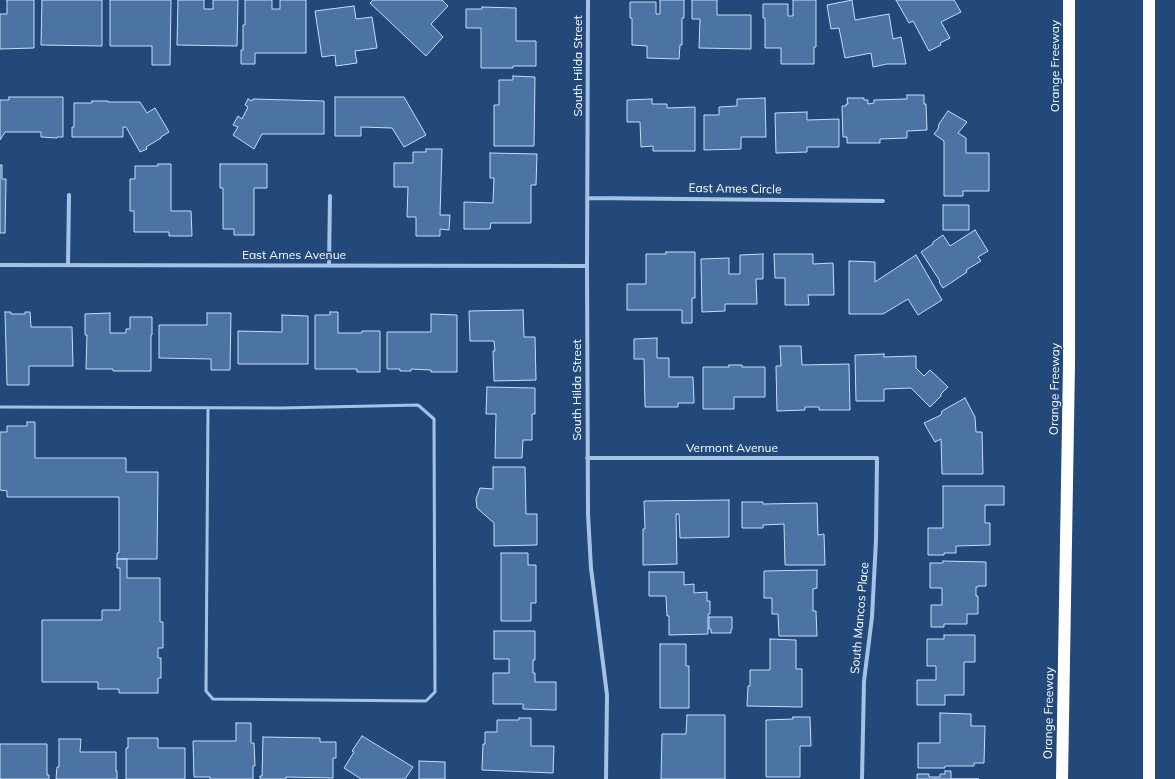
<!DOCTYPE html>
<html>
<head>
<meta charset="utf-8">
<style>
  body { margin:0 }
  canvas { display:block; background:#22497a }
</style>
</head>
<body>
<canvas width="1175" height="779"></canvas>
<script>
const c = document.querySelector('canvas').getContext('2d');
c.lineJoin = 'round';
function fillPath(path, color) { c.fillStyle = color; c.fill(path, 'evenodd'); }
const poly = rows => new Path2D(rows.map(r => 'M' + r).join(''));
function strokePath(path, color, width, dash) { c.strokeStyle = color; c.lineWidth = width; c.lineCap = dash ? 'butt' : 'round'; c.setLineDash(dash || []); c.stroke(path); }
function write(font, color, halo, rows, align = 'center') {
  c.font = font + ' Mulish,sans-serif'; c.lineWidth = 3; c.setLineDash([]); c.textBaseline = 'middle'; c.strokeStyle = halo; c.fillStyle = color; for (const [text, x, y, turn = 0] of rows) {
    c.save(); c.translate(x, y); c.rotate((+turn || 0) * Math.PI / 180); c.textAlign = isNaN(turn) ? turn : align; if (halo) c.strokeText(text, 0, 0); c.fillText(text, 0, 0); c.restore();
  }
}
const building = poly([
  [7,0,34,0,34,48,0,49,0,14,7,14,7,0],
  [42,0,102,0,102,46,41,45,42,0],
  [110,0,171,0,170,65,152,65,152,46,110,46,110,0],
  [178,0,204,0,204,9,213,9,213,0,238,0,237,46,177,45,178,0],
  [245,0,272,0,272,9,280,9,280,0,306,0,306,53,255,53,255,64,241,64,241,50,243,50,243,25,245,25,245,0],
  [373,0,442,0,448,6,431,24,443,37,426,56,370,3,373,0],
  [660,0,684,0,684,18,682,18,682,45,680,45,679,59,647,58,647,46,632,45,632,18,630,18,630,2,656,2,656,14,660,14,660,0],
  [692,0,717,0,717,15,751,15,751,49,699,48,700,19,692,19,692,0],
  [793,0,816,0,816,47,814,47,814,64,781,64,781,48,765,48,765,18,763,18,763,4,788,4,788,16,793,16,793,0],
  [852,0,855,20,889,14,893,39,901,37,906,64,887,64,873,67,871,53,845,58,839,28,831,29,827,5,852,0],
  [896,0,954,0,961,12,941,22,950,38,940,43,941,45,929,51,913,21,909,23,896,0],
  [354,6,356,19,372,17,377,48,355,51,357,63,336,66,335,55,322,57,315,11,354,6],
  [482,7,516,8,516,41,536,41,536,66,513,66,513,68,481,68,481,28,466,28,466,9,482,9,482,7],
  [513,76,535,77,534,146,494,146,494,105,499,105,499,80,513,80,513,76],
  [907,95,924,95,924,104,926,104,927,130,907,131,907,138,880,139,880,143,847,143,847,137,843,137,842,106,846,106,846,104,848,104,847,98,864,98,864,100,868,100,868,104,874,103,874,100,907,99,907,95],
  [9,97,63,97,63,137,57,137,57,138,41,137,41,132,5,132,0,140,0,100,9,100,9,97],
  [335,97,404,97,426,135,404,147,392,128,361,127,361,136,335,136,335,97],
  [765,98,766,137,741,137,741,149,704,150,704,115,719,115,719,107,737,106,737,99,765,98],
  [248,99,252,101,253,99,324,101,324,134,262,134,254,149,233,135,238,127,233,125,238,116,242,119,248,107,245,105,248,99],
  [652,99,652,104,667,104,667,108,695,107,695,151,653,151,653,146,641,147,640,122,627,122,627,100,652,99],
  [92,101,108,101,108,102,140,102,147,113,155,108,169,132,161,137,161,138,146,147,147,149,140,152,126,127,123,127,123,137,72,137,72,127,74,127,74,103,92,103,92,101],
  [948,111,967,122,958,133,966,138,966,153,989,153,989,191,963,191,963,196,944,196,944,141,934,134,938,129,939,124,948,111],
  [807,112,807,120,839,119,839,147,807,147,807,152,776,153,775,113,807,112],
  [426,149,442,149,440,215,450,215,449,230,440,229,440,236,416,236,416,217,407,217,408,187,394,187,394,163,413,163,413,152,426,152,426,149],
  [490,153,537,154,536,185,531,185,531,223,491,223,490,229,464,229,464,202,493,203,494,178,490,178,490,153],
  [158,164,171,164,171,211,191,211,192,236,169,236,169,232,134,232,134,211,130,211,130,179,135,179,135,166,158,166,158,164],
  [220,164,267,164,267,188,254,188,254,235,234,235,234,229,223,229,223,188,220,188,220,164],
  [0,165,2,165,2,179,6,179,5,233,0,233,0,165],
  [943,205,969,205,969,230,943,230,943,205],
  [975,230,988,251,978,257,981,261,966,270,967,272,943,288,939,282,940,281,921,252,933,244,933,242,943,235,950,246,975,230],
  [666,252,695,252,695,298,692,298,692,323,682,323,682,310,627,310,627,284,646,284,646,254,666,254,666,252],
  [763,254,763,279,756,279,757,304,725,304,725,311,702,312,701,259,729,258,729,274,740,274,740,255,763,254],
  [774,254,813,254,813,264,833,263,834,295,808,295,809,305,785,305,785,278,775,278,774,254],
  [916,255,942,300,918,315,908,299,883,314,849,314,849,261,875,262,875,282,916,255],
  [523,310,524,337,535,337,536,380,494,381,493,351,495,351,494,341,470,341,469,311,523,310],
  [5,312,11,312,11,314,25,314,25,312,30,312,31,327,72,327,73,366,29,366,29,385,7,385,5,312],
  [330,312,338,312,338,333,362,333,362,331,380,331,380,372,357,372,357,369,315,369,315,315,330,315,330,312],
  [110,313,110,333,126,333,126,329,130,329,130,317,152,317,152,335,151,335,151,371,113,371,113,369,86,369,87,335,85,335,85,314,110,313],
  [207,313,231,313,230,370,211,370,211,359,159,358,159,325,207,325,207,313],
  [431,314,457,315,457,372,431,372,431,370,411,369,411,371,400,371,400,369,387,369,387,332,431,332,431,314],
  [282,315,308,316,308,364,238,364,238,331,282,332,282,315],
  [657,338,657,358,669,358,669,377,693,377,694,403,678,403,678,407,645,407,644,359,634,359,634,339,657,338],
  [780,346,801,346,802,365,849,364,850,410,819,410,819,407,805,407,805,410,777,411,776,366,781,366,780,346],
  [884,354,884,357,916,356,916,368,924,376,930,370,948,387,941,394,941,396,930,407,911,388,884,389,884,401,856,401,855,355,884,354],
  [729,365,742,365,742,367,765,367,765,397,734,397,734,409,703,409,703,367,729,367,729,365],
  [487,387,535,388,535,414,532,414,532,440,523,440,522,458,495,458,496,414,486,414,487,387],
  [965,398,975,417,976,432,982,432,983,474,942,474,941,439,935,442,924,423,941,415,942,411,965,398],
  [27,422,35,422,35,458,126,458,126,472,158,472,157,559,117,559,117,553,119,553,119,497,7,497,7,491,0,490,0,432,7,432,7,426,27,426,27,422],
  [493,467,525,467,526,514,537,514,537,545,494,546,494,523,477,508,476,499,480,488,493,489,493,467],
  [943,486,1004,486,1004,505,985,505,985,523,990,523,990,545,956,546,956,553,944,553,944,555,928,555,928,528,943,528,943,486],
  [729,500,729,537,680,538,679,514,676,514,677,564,643,565,643,529,645,529,644,501,729,500],
  [742,502,763,502,763,504,817,503,818,535,824,534,825,565,785,565,784,524,763,525,763,528,742,528,742,502],
  [501,553,528,553,528,565,536,565,536,603,531,603,531,621,501,621,501,553],
  [117,559,127,559,127,578,160,578,160,622,163,622,163,648,158,648,158,658,161,658,161,678,158,678,158,693,119,693,119,689,98,689,98,682,42,682,42,620,102,620,102,610,120,610,120,568,117,568,117,559],
  [943,561,986,562,986,586,978,586,978,587,976,587,976,596,978,596,978,614,967,614,967,624,944,624,944,627,931,627,931,605,942,605,942,588,930,588,930,563,943,563,943,561],
  [817,570,817,588,813,589,813,611,816,611,817,636,779,636,778,614,772,614,772,598,764,598,764,571,817,570],
  [649,572,684,572,684,585,694,584,694,593,707,592,707,601,710,601,710,614,708,614,708,634,669,635,669,616,667,616,666,596,649,596,649,572],
  [709,617,732,617,732,629,731,629,731,633,711,633,711,629,709,629,709,617],
  [494,631,535,631,535,660,533,660,533,673,535,673,535,682,556,682,556,710,523,709,523,704,493,704,493,673,509,673,509,659,494,659,494,631],
  [944,635,975,635,975,662,964,662,964,695,945,695,945,705,917,705,917,680,936,680,936,666,927,666,927,639,944,639,944,635],
  [770,639,796,640,796,669,802,669,802,707,747,706,748,686,750,686,750,670,770,670,770,639],
  [660,644,686,644,686,666,689,666,689,708,660,708,660,644],
  [940,713,971,714,971,726,985,726,984,763,974,763,974,766,945,766,945,768,918,768,918,743,940,743,940,713],
  [687,715,725,715,725,779,661,779,662,734,686,734,687,715],
  [793,717,810,717,811,746,800,746,800,777,766,777,766,720,793,719,793,717],
  [519,718,531,718,531,746,554,746,553,773,482,770,483,744,485,744,485,732,497,732,497,720,519,720,519,718],
  [236,723,251,723,251,743,254,743,255,766,253,766,253,779,210,779,210,777,194,777,193,741,236,741,236,723],
  [362,736,413,767,405,779,361,779,344,768,354,752,352,751,362,736],
  [263,737,320,738,320,742,336,742,336,758,333,758,333,778,286,777,286,779,260,779,260,776,262,776,263,737],
  [128,738,158,738,158,748,185,748,185,779,126,779,126,748,128,748,128,738],
  [59,739,81,739,80,752,116,752,116,771,117,771,117,779,56,779,57,767,59,767,59,739],
  [0,744,47,744,47,775,49,775,49,779,0,779,0,744],
  [419,761,445,762,445,779,419,779,419,761],
  [945,771,951,771,951,779,979,779,917,779,917,774,929,774,929,777,940,777,940,774,945,774,945,771]
]);
fillPath(building, '#4b73a3');
strokePath(building, '#c8dcf4', 1);
strokePath(poly([
  [0,407,281,408,418,405,434,419,435,692,426,701,213,699,206,691,208,408]
]), '#a5c2e5', 3);
strokePath(poly([
  [588,0,587,266,588,514,591,568,607,695,606,779],
  [588,198,883,201],
  [0,265,587,266],
  [68,265,69,195],
  [329,266,330,196],
  [587,458,877,458,876,540,872,617,864,681,862,779]
]), '#a5c2e5', 4);
strokePath(poly([
  [1062,779,1069,364,1069,0],
  [1149,779,1149,0]
]), '#fff', 12);
write('12px', '#fff', '#22497a', [
  ["South Hilda Street",578,66,-90],
  ["Orange Freeway",1055,66,-90],
  ["East Ames Circle",735,189,1],
  ["East Ames Avenue",294,255],
  ["Orange Freeway",1055,389,-89],
  ["South Hilda Street",577,390,-90],
  ["Vermont Avenue",732,448],
  ["South Mancos Place",860,618,-85],
  ["Orange Freeway",1049,713,-89]
]);
</script>
</body>
</html>
